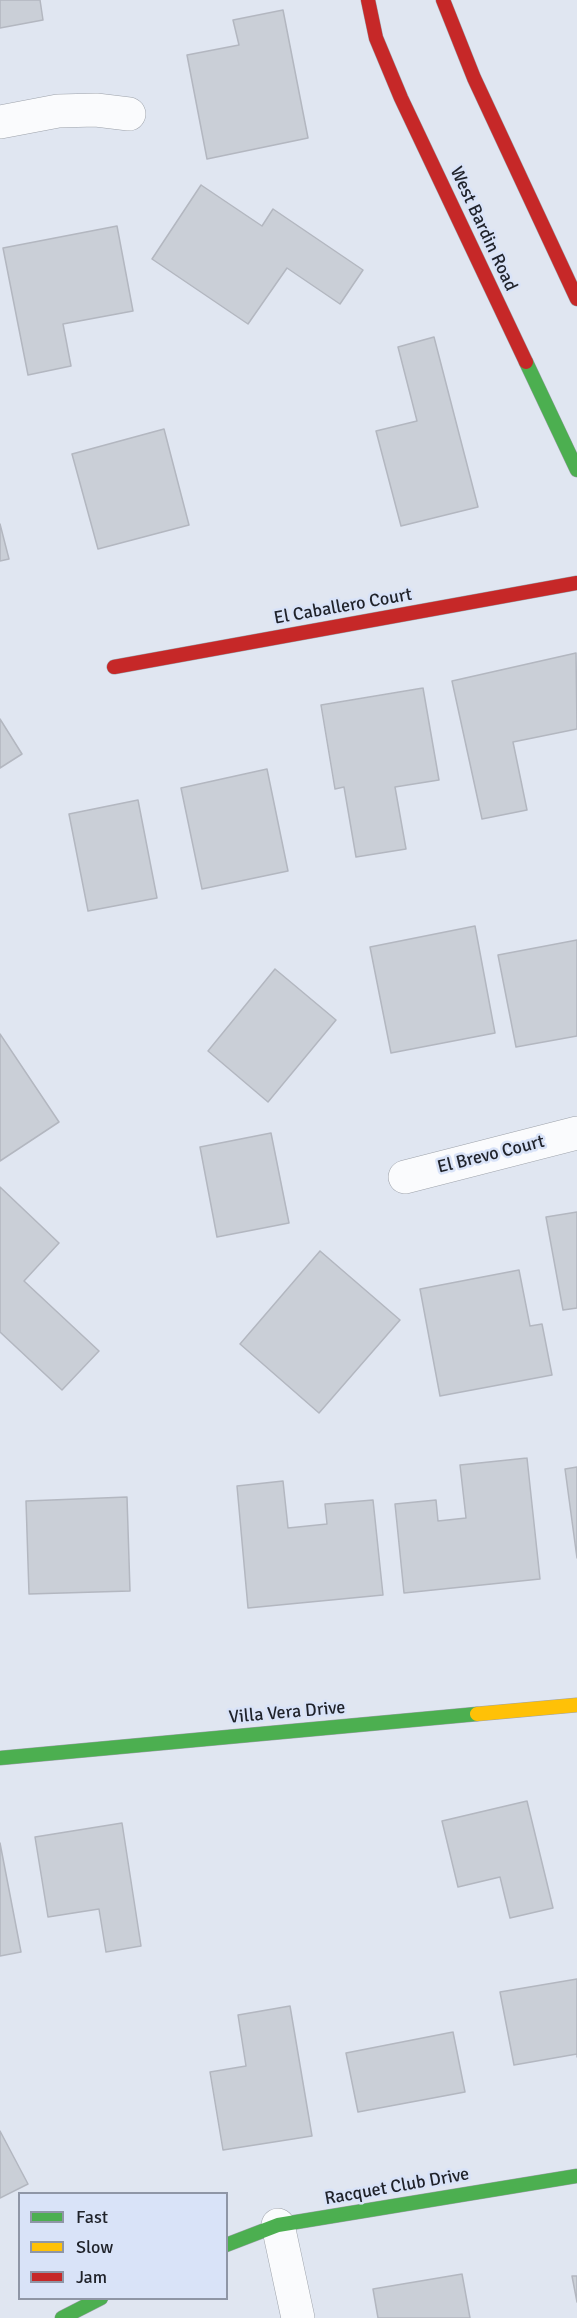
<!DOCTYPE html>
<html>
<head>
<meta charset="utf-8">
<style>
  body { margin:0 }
  #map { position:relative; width:577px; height:2318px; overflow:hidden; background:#e0e6f1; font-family:Signika,sans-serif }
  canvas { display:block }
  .legend { position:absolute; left:18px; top:2192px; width:210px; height:108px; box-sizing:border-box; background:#d9e3f8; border:2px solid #8f96a6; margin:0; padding:8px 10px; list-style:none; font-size:18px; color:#1f222a }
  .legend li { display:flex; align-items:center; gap:12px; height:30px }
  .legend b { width:30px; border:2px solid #8f96a6 }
</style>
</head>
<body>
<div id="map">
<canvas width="577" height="2318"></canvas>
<ul class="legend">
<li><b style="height:8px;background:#4caf50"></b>Fast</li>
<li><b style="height:8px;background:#ffc107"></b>Slow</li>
<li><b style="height:8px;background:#c62828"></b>Jam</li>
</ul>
</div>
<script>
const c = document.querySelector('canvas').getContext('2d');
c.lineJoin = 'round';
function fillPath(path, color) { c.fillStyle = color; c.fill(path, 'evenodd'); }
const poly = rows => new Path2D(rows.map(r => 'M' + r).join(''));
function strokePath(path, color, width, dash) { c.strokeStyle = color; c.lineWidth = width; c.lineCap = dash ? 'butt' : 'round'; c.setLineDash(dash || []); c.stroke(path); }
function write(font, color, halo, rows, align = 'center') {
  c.font = font + ' Signika,sans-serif'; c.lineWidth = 5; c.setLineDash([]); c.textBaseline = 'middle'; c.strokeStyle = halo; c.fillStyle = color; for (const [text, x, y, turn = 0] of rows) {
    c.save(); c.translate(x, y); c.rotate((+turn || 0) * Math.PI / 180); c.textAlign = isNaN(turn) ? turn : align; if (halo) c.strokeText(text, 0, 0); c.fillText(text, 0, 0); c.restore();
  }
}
const building = poly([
  [0,0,40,0,43,20,0,28,0,0],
  [283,10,308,138,207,159,187,55,239,45,233,20,283,10],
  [201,185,262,226,273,209,363,270,340,304,287,268,248,324,152,259,201,185],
  [117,226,133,311,63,324,71,366,28,375,3,248,117,226],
  [434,337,478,507,401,526,376,431,417,421,398,347,434,337],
  [164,429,189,525,98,549,72,454,164,429],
  [0,524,9,559,0,561,0,524],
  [576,653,577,729,513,742,527,810,482,819,452,681,576,653],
  [423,688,439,780,395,787,406,849,356,857,344,787,335,789,321,705,423,688],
  [0,719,22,754,0,768,0,719],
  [267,769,288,871,202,889,181,788,267,769],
  [138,800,157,898,88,911,69,814,138,800],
  [475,926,495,1033,391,1053,370,947,475,926],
  [577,940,577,1036,516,1047,498,955,577,940],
  [275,969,336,1020,268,1102,208,1051,275,969],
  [0,1034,59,1122,0,1161,0,1034],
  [271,1133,289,1223,217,1237,200,1147,271,1133],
  [0,1187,59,1243,24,1281,99,1351,62,1390,0,1332,0,1187],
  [577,1212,577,1308,563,1310,546,1217,577,1212],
  [320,1251,400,1320,319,1413,240,1344,320,1251],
  [519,1270,530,1326,542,1324,552,1375,440,1396,420,1289,519,1270],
  [527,1458,540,1579,404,1593,395,1504,436,1500,438,1521,466,1518,460,1465,527,1458],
  [577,1467,577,1558,565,1469,577,1467],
  [283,1481,288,1528,327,1524,325,1504,373,1500,383,1595,248,1608,237,1486,283,1481],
  [127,1497,130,1591,29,1594,26,1501,127,1497],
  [527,1801,553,1908,510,1918,500,1877,458,1887,442,1821,527,1801],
  [122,1823,141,1946,106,1952,99,1909,48,1917,35,1837,122,1823],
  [0,1843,21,1952,0,1956,0,1843],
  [577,1979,577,2057,577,2054,514,2065,500,1992,577,1979],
  [290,2006,312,2136,223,2150,210,2072,246,2066,238,2015,290,2006],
  [453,2032,465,2092,358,2112,346,2053,453,2032],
  [0,2131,28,2184,0,2198,0,2131],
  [462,2274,470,2318,378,2318,373,2289,462,2274],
  [572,2276,577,2276,577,2302,572,2276]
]);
fillPath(building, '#cacfd7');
strokePath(building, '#b3b7c0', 1.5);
const street = poly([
  [0,122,58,111,96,110,129,114],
  [405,1177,577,1133],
  [278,2225,298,2318]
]);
const fast = poly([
  [526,362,577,470],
  [0,1758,477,1714],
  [226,2245,278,2225,577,2176],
  [62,2318,101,2298]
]);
const slow = poly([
  [477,1714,577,1705]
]);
const jam = poly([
  [368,0,376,38,401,98,526,362],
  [443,0,474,78,577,299],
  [114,667,577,583]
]);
strokePath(street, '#9da2aa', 34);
strokePath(fast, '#9da2aa', 15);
strokePath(slow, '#9da2aa', 15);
strokePath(jam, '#9da2aa', 15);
strokePath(street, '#fafbfd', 33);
strokePath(fast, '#4caf50', 14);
strokePath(slow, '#ffc107', 14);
strokePath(jam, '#c62828', 14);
write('18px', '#1f222a', '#d9e3f8', [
  ["West Bardin Road",483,229,65],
  ["El Caballero Court",343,607,-10],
  ["El Brevo Court",491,1155,-14],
  ["Villa Vera Drive",287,1713,-5],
  ["Racquet Club Drive",397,2187,-10]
]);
</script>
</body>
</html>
